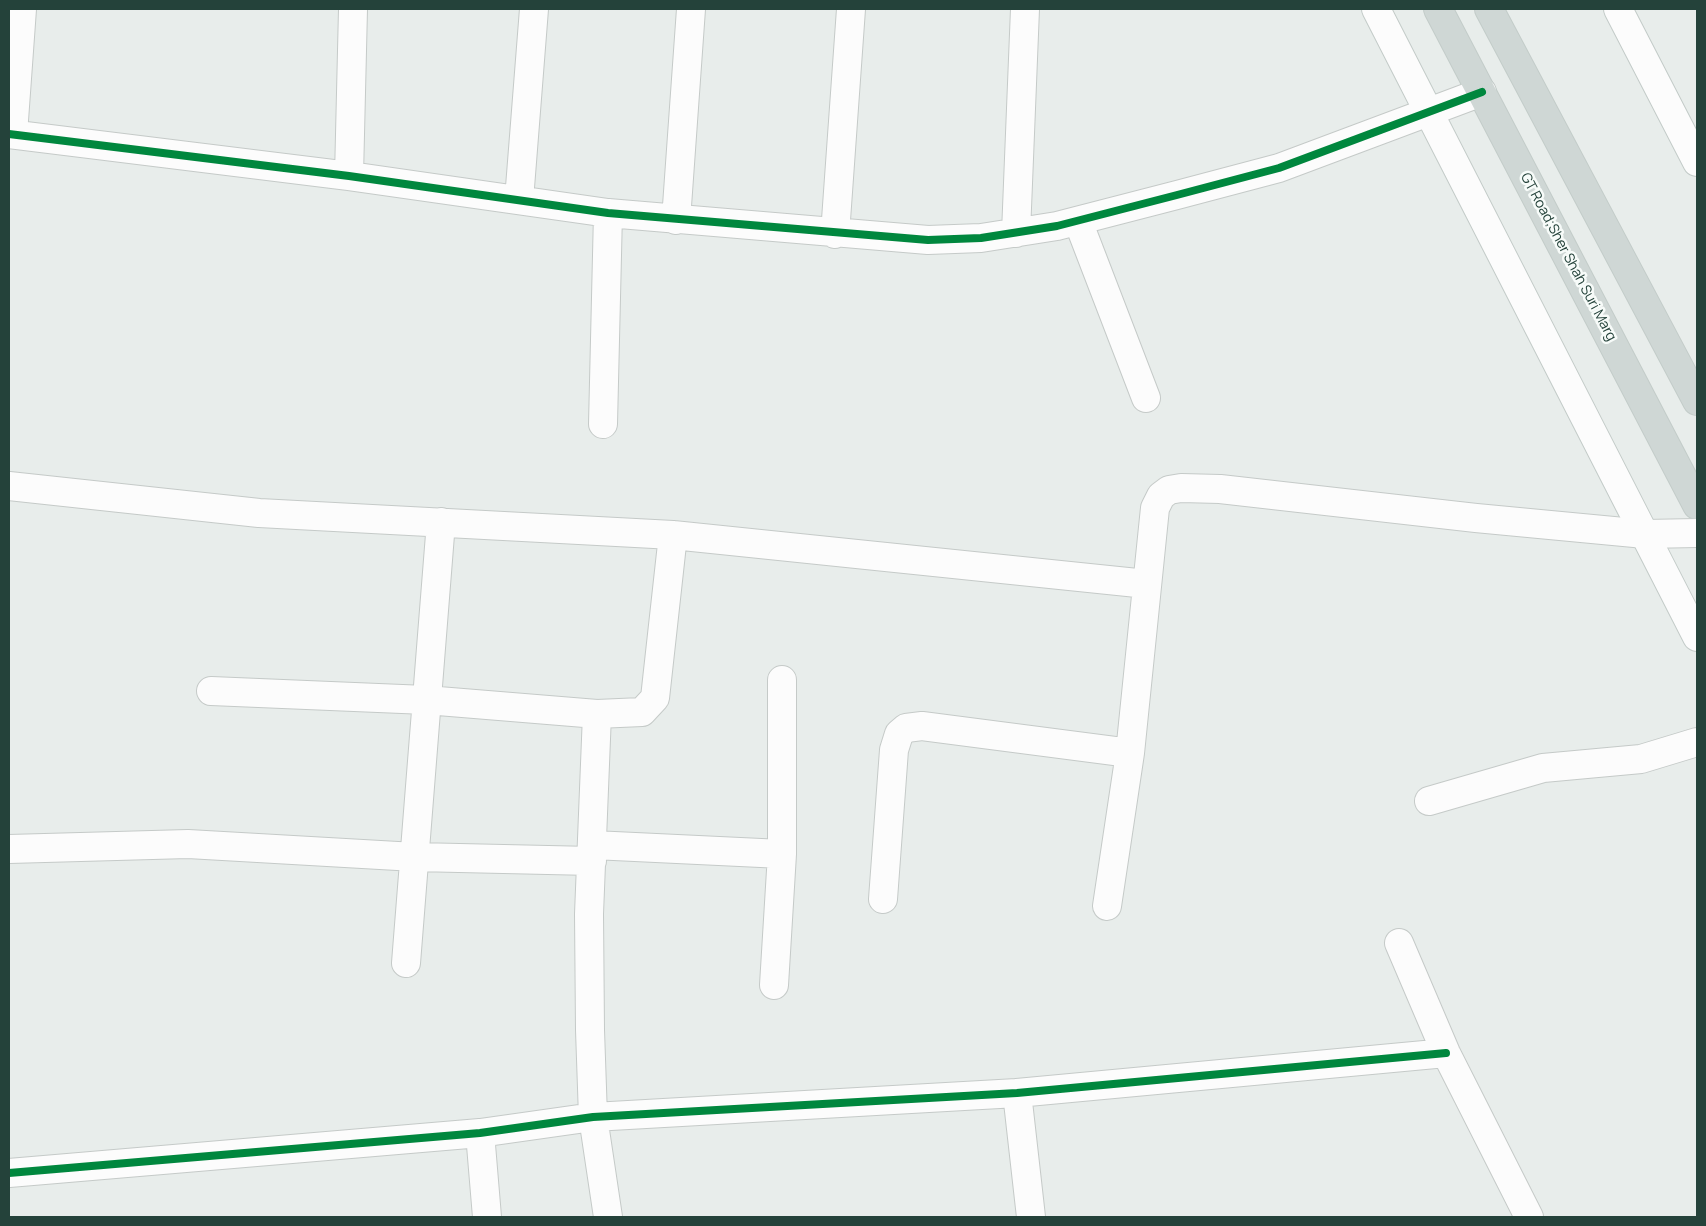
<!DOCTYPE html>
<html>
<head>
<meta charset="utf-8">
<style>
  body { margin:0 }
  #map { position:relative; width:1706px; height:1226px; overflow:hidden; background:#e8edeb; font-family:Manrope,sans-serif }
  canvas { display:block }
  .frame { position:absolute; inset:0; border:10px solid #24423a; pointer-events:none }
</style>
</head>
<body>
<div id="map">
<canvas width="1706" height="1226"></canvas>
<div class="frame"></div>
</div>
<script>
const c = document.querySelector('canvas').getContext('2d');
c.lineJoin = 'round';
const poly = rows => new Path2D(rows.map(r => 'M' + r).join(''));
function strokePath(path, color, width, dash) { c.strokeStyle = color; c.lineWidth = width; c.lineCap = dash ? 'butt' : 'round'; c.setLineDash(dash || []); c.stroke(path); }
function write(font, color, halo, rows, align = 'center') {
  c.font = font + ' Manrope,sans-serif'; c.lineWidth = 5; c.setLineDash([]); c.textBaseline = 'middle'; c.strokeStyle = halo; c.fillStyle = color; for (const [text, x, y, turn = 0] of rows) {
    c.save(); c.translate(x, y); c.rotate((+turn || 0) * Math.PI / 180); c.textAlign = isNaN(turn) ? turn : align; if (halo) c.strokeText(text, 0, 0); c.fillText(text, 0, 0); c.restore();
  }
}
const minor = poly([
  [9,134,349,176,608,213,928,240,981,238,1057,226,1177,195,1279,168,1482,92],
  [13,134,22,9],
  [349,176,353,9],
  [519,200,534,9],
  [676,220,691,9],
  [1078,221,1146,398],
  [1016,233,1025,9],
  [835,234,851,9],
  [603,424,608,213],
  [9,486,259,513,673,535,1147,584],
  [211,691,426,700,597,714,642,712,655,698,673,535],
  [597,714,589,914,590,1030,593,1117,608,1217],
  [1429,801,1543,768,1641,759,1697,742],
  [593,845,782,854],
  [9,849,188,844,415,857,592,861],
  [883,899,894,750,899,734,906,728,922,726,1130,753],
  [1107,906,1130,753,1155,508,1161,496,1169,490,1181,488,1220,489,1476,518,1645,534,1697,533],
  [1399,943,1446,1053,1529,1217],
  [406,963,441,522],
  [774,985,782,854,782,680],
  [1017,1093,1031,1217],
  [480,1133,487,1217],
  [9,1173,480,1133,593,1117,1017,1093,1446,1053]
]);
const secondary = poly([
  [1376,9,1697,637],
  [1618,9,1697,162]
]);
const primary = poly([
  [1438,9,1697,505],
  [1489,9,1697,401]
]);
strokePath(minor, '#c5cac8', 30);
strokePath(secondary, '#c3cbc8', 30);
strokePath(primary, '#c3ccc9', 30);
strokePath(minor, '#fcfcfc', 28);
strokePath(secondary, '#fcfcfc', 28);
strokePath(primary, '#cfd7d5', 28);
strokePath(poly([
  [9,134,349,176,608,213,928,240,981,238,1057,226,1177,195,1279,168,1482,92],
  [9,1173,480,1133,593,1117,1017,1093,1446,1053]
]), '#00873e', 8);
write('14px', '#24423a', '#f7fbf9', [
  ["GT Road;Sher Shah Suri Marg",1568,257,62]
]);
</script>
</body>
</html>
